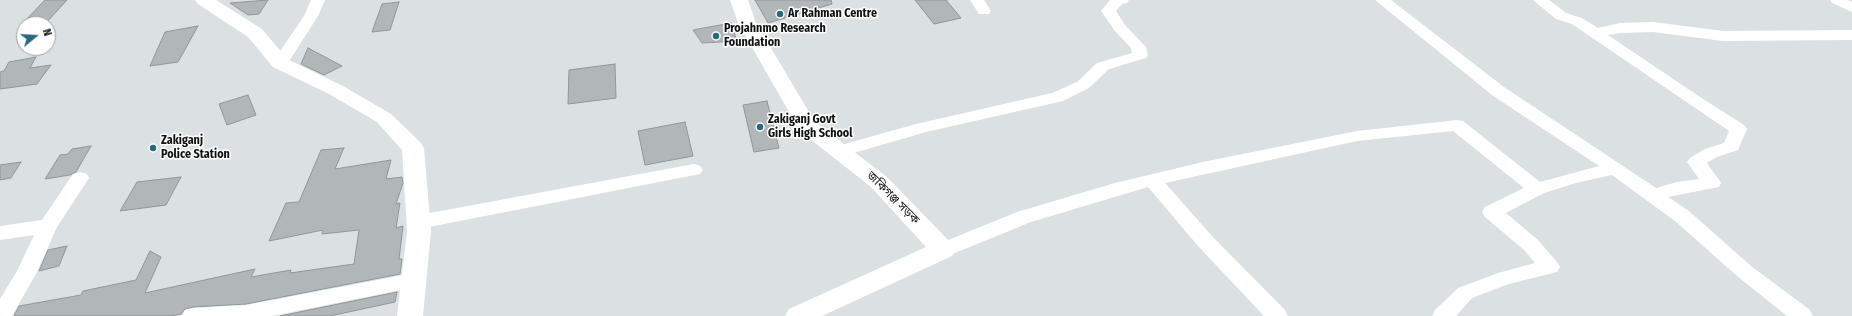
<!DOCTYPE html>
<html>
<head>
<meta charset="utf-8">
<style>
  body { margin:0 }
  #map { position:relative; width:1852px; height:316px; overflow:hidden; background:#dbe0e2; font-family:"Fira Sans Condensed",sans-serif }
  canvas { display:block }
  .north { position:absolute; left:16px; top:16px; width:40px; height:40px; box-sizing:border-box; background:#fff; border:1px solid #9fa0a0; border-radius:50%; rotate:72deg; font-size:11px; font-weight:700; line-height:16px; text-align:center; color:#0f1111 }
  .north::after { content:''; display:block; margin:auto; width:14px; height:18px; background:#29697e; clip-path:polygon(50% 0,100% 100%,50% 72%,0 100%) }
</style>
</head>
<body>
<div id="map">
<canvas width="1852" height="316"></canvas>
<div class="north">N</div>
</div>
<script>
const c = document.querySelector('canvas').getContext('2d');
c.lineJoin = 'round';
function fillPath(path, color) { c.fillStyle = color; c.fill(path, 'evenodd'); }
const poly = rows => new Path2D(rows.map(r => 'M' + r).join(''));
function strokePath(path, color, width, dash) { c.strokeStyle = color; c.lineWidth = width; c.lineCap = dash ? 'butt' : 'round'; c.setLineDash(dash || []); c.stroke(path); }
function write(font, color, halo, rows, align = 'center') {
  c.font = font + ' "Fira Sans Condensed","Noto Sans Bengali",sans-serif'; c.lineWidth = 3; c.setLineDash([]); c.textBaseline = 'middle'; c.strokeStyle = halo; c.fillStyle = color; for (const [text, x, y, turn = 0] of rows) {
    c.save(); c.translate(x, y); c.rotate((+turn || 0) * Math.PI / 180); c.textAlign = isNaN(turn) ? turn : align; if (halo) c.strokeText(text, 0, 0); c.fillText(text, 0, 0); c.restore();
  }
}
const building = poly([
  [45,0,67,0,45,24,22,24,45,0],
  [268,0,259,14,248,15,230,3,268,0],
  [755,0,831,0,832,4,768,23,755,0],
  [915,0,946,0,961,18,934,24,915,0],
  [399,2,390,30,372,32,382,4,399,2],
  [731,23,737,41,702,43,693,30,731,23],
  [198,26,178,62,150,66,165,32,198,26],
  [308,48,342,66,324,75,301,64,308,48],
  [36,57,30,68,51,65,37,84,0,89,0,72,4,71,9,62,36,57],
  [615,64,616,98,568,104,569,70,615,64],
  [248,95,256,115,227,125,219,104,248,95],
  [767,101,779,148,754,152,743,105,767,101],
  [685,122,693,156,645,165,638,131,685,122],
  [91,146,76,172,70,175,45,179,60,155,68,154,72,149,91,146],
  [344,148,335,169,391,160,386,179,402,177,403,183,396,204,400,203,396,228,403,226,399,259,402,259,400,274,246,304,193,307,185,309,181,314,171,316,14,316,19,306,81,295,83,291,136,280,150,251,161,257,145,293,255,269,251,277,291,270,290,273,354,264,359,230,322,234,323,230,269,241,286,203,299,202,321,150,344,148],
  [21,162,11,178,0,180,0,165,21,162],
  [181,177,166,205,120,211,137,182,181,177],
  [67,246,59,266,39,271,48,250,67,246],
  [397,292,395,302,330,316,280,316,397,292]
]);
fillPath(building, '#b1b6b8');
strokePath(building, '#919698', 1);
fillPath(poly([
  [311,0,325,0,318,16,286,66,280,68,274,66,272,63,304,16,311,0],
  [970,0,984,0,991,11,989,14,979,14,970,0],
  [1110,0,1129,0,1127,3,1122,4,1116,11,1125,25,1146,47,1148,55,1146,58,1109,69,1089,88,1063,101,926,132,840,157,834,155,831,151,834,147,916,124,1052,93,1077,82,1097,63,1132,53,1131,48,1115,31,1101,11,1110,0],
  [1375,0,1391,0,1504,87,1656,188,1677,182,1699,179,1687,162,1690,158,1705,149,1724,143,1729,131,1572,24,1556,19,1533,0,1549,0,1566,13,1582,18,1598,28,1620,23,1653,22,1723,31,1852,30,1852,40,1723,41,1653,32,1620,33,1608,35,1700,97,1744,125,1747,129,1738,150,1717,157,1707,163,1721,183,1719,187,1668,197,1689,211,1751,266,1810,310,1813,316,1787,316,1737,276,1675,221,1612,175,1576,183,1544,193,1506,213,1538,240,1557,262,1560,267,1557,272,1509,284,1472,298,1456,316,1432,316,1435,310,1458,288,1498,273,1535,263,1524,250,1485,217,1482,212,1485,207,1524,188,1453,131,1357,141,1165,183,1212,236,1285,310,1288,316,1264,316,1198,246,1148,187,1031,222,950,255,943,257,936,255,933,250,936,245,1017,212,1115,183,1203,162,1357,131,1457,120,1463,121,1540,182,1599,166,1492,95,1375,0],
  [1830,0,1848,0,1852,2,1852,12,1832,3,1830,0],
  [694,164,700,166,703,170,700,174,419,229,412,227,409,222,412,217,419,215,694,164],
  [80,172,87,174,89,178,57,227,37,272,12,316,0,316,0,299,17,271,34,235,0,240,0,226,42,220,73,174,80,172],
  [414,273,421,276,424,281,421,286,272,316,182,316,185,310,193,308,246,305,414,273]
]), '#fff');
fillPath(poly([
  [195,0,216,0,262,29,287,59,343,86,391,114,421,143,424,148,431,231,423,316,397,316,407,231,402,150,377,122,329,94,273,67,248,37,198,4,195,0]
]), '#fff');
fillPath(poly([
  [730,0,748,0,756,23,815,122,887,177,952,244,955,250,952,256,822,316,785,316,789,309,926,247,871,187,800,131,738,23,730,0]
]), '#fff');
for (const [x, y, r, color] of [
  [780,14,4,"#29697e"],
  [716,36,4,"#29697e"],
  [760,127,4,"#29697e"],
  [153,148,4,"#29697e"]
]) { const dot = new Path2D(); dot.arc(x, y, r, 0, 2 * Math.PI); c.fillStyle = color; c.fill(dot); strokePath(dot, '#fff', 1.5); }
write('bold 12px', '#0f1111', '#fff', [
  ["Ar Rahman Centre",788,14],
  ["Projahnmo Research",724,29],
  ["Foundation",724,43],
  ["Zakiganj Govt",768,120],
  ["Girls High School",768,134],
  ["Zakiganj",161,141],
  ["Police Station",161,155]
], 'left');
write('12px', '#0f1111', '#fff', [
  ["জকিগঞ্জ সড়ক",893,198,45]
]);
</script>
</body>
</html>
